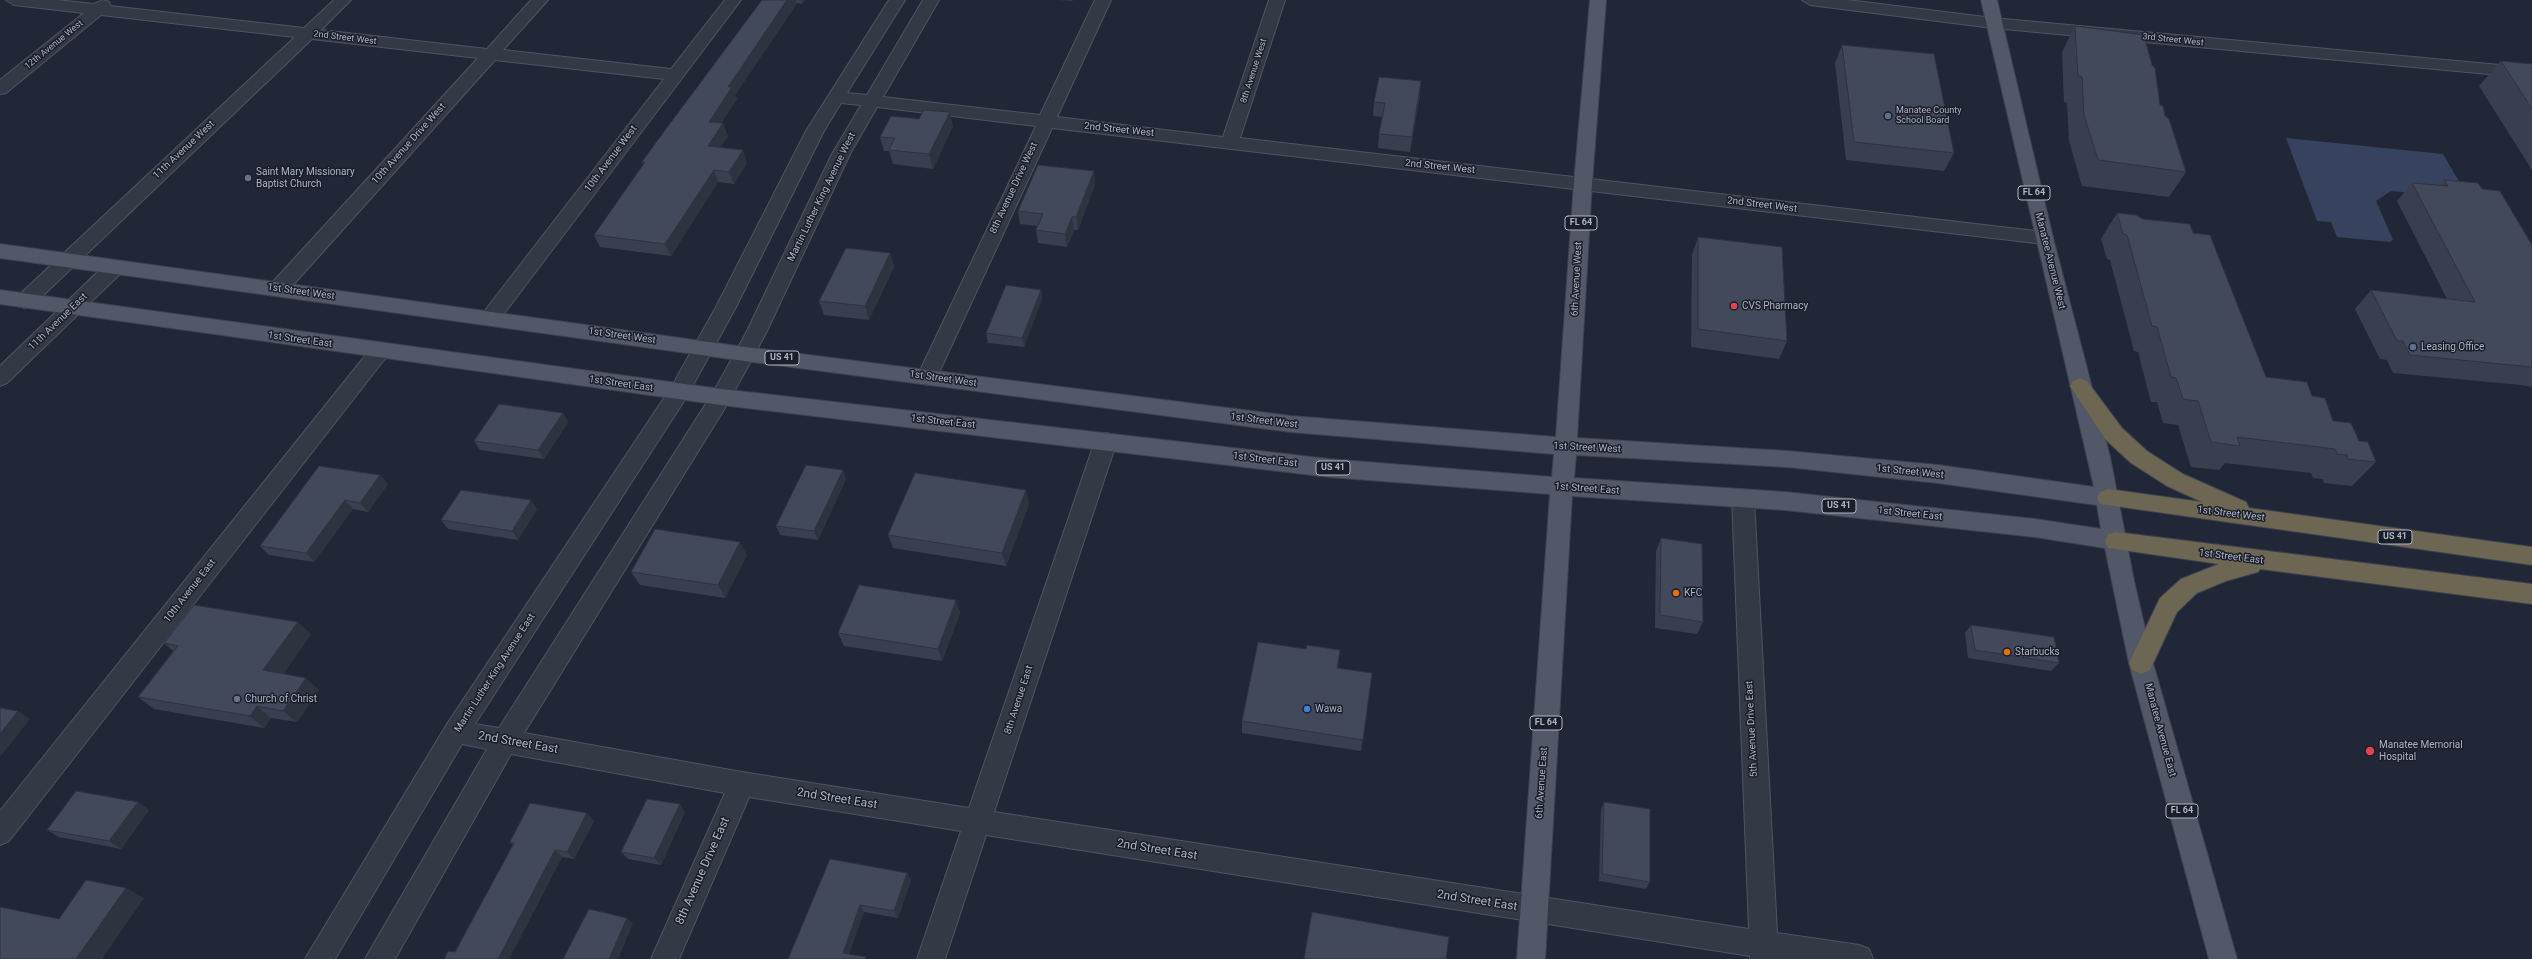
<!DOCTYPE html>
<html>
<head>
<meta charset="utf-8">
<style>
  body { margin:0 }
  canvas { display:block; background:#212736 }
</style>
</head>
<body>
<canvas width="2532" height="959"></canvas>
<script>
const c = document.querySelector('canvas').getContext('2d');
c.lineJoin = 'round';
function fillPath(path, color) { c.fillStyle = color; c.fill(path, 'evenodd'); }
const poly = rows => new Path2D(rows.map(r => 'M' + r).join(''));
function strokePath(path, color, width, dash) { c.strokeStyle = color; c.lineWidth = width; c.lineCap = dash ? 'butt' : 'round'; c.setLineDash(dash || []); c.stroke(path); }
function write(font, color, halo, rows, align = 'center') {
  c.font = font + ' Roboto,sans-serif'; c.lineWidth = 3; c.setLineDash([]); c.textBaseline = 'middle'; c.strokeStyle = halo; c.fillStyle = color; for (const [text, x, y, turn = 0] of rows) {
    c.save(); c.translate(x, y); c.rotate((+turn || 0) * Math.PI / 180); c.textAlign = isNaN(turn) ? turn : align; if (halo) c.strokeText(text, 0, 0); c.fillText(text, 0, 0); c.restore();
  }
}
fillPath(poly([
  [2286,138,2443,154,2468,197,2391,191,2376,201,2393,240,2390,242,2337,237,2331,222,2317,221]
]), '#37425e');
const minor = poly([
  [6,0,57,0,94,4,103,0,109,2,110,6,304,28,334,0,351,0,321,30,487,49,531,0,548,0,503,50,671,69,725,0,741,0,497,323,490,325,483,323,480,318,483,313,664,79,495,60,285,294,278,296,271,294,268,289,271,284,478,58,312,39,32,306,25,308,18,306,15,301,18,296,295,37,101,15,6,93,0,94,0,80,84,13,14,5,6,0],
  [889,0,905,0,847,93,867,95,923,0,939,0,883,97,1040,115,1095,0,1111,0,1057,117,1223,137,1269,0,1285,0,1240,138,2044,232,2051,233,2053,238,2051,243,2044,244,1052,128,937,377,934,382,927,385,920,382,917,377,1036,126,877,107,850,154,766,333,728,403,524,733,742,772,969,808,1095,441,1098,435,1106,433,1114,435,1117,441,994,812,1749,929,1732,498,1735,492,1743,489,1751,492,1754,498,1777,933,1859,945,1869,949,1873,959,1750,959,1750,956,986,835,945,959,917,959,961,831,749,797,679,959,651,959,725,793,511,754,395,959,365,959,487,749,462,744,335,959,305,959,447,724,672,386,716,307,806,131,889,0],
  [841,103,861,105,832,154,746,333,714,391,499,728,475,724,686,398,736,307,824,131,841,103],
  [1802,0,1848,0,1993,18,2532,68,2532,78,1993,28,1810,5,1802,0],
  [115,260,122,262,125,267,122,272,7,383,0,386,0,366,108,262,115,260],
  [380,344,387,346,390,351,387,356,9,841,0,845,0,811,373,346,380,344]
]);
const major = poly([
  [1590,0,1606,0,1592,183,1577,438,1787,451,1938,465,2094,487,1981,0,1997,0,2053,238,2110,457,2134,581,2153,663,2237,959,2209,959,2129,663,2105,548,2035,537,1785,510,1572,496,1545,959,1517,959,1550,494,1329,477,721,405,0,304,0,290,721,389,1329,459,1552,477,1554,454,1291,432,745,361,0,258,0,244,745,347,1291,416,1556,437,1574,183,1590,0],
  [1576,455,1787,467,1938,483,2097,505,2101,529,2035,519,1785,492,1574,478,1576,455]
]);
const highway = poly([
  [2080,378,2087,381,2122,428,2147,451,2183,474,2246,502,2249,508,2532,547,2532,565,2100,504,2097,498,2100,492,2108,489,2202,502,2167,486,2131,463,2106,440,2070,386,2073,381,2080,378],
  [2116,532,2532,584,2532,604,2260,569,2258,572,2226,581,2197,593,2177,612,2150,670,2141,674,2132,670,2129,663,2160,598,2181,579,2219,564,2108,548,2105,541,2108,534,2116,532]
]);
strokePath(minor, '#4f5461', 2);
strokePath(major, '#3e4250', 2);
strokePath(highway, '#3c414e', 2);
fillPath(minor, '#343946');
fillPath(major, '#525867');
fillPath(highway, '#6c6652');
fillPath(poly([
  [762,0,805,0,802,4,797,3,735,95,737,99,721,123,728,136,720,148,747,163,734,184,718,182,671,256,600,247,594,235,644,165,642,162],
  [1059,0,1073,0,1072,1],
  [2075,26,2160,105,2165,116,2186,172,2169,197,2082,186,2069,141,2067,103,2064,102,2062,52],
  [1842,45,1954,153,1944,171,1846,160,1835,63],
  [2501,61,2532,64,2532,170,2479,86],
  [1420,95,1410,152,1378,148,1379,134,1382,117,1373,116,1374,102],
  [953,126,933,169,893,164,889,151,884,151,880,137],
  [1094,171,1095,184,1078,230,1074,230,1067,247,1038,243,1036,230,1038,226,1020,224,1018,211],
  [2444,180,2482,189,2532,245,2532,387,2521,385,2393,373,2387,360,2380,359,2355,309,2371,290,2447,299,2397,201,2412,183,2439,185],
  [2117,213,2143,219,2193,233,2266,377,2312,396,2333,421,2359,441,2376,462,2352,486,2324,483,2323,479,2313,478,2311,473,2225,463,2219,470,2191,467,2178,425,2163,423,2157,402,2151,402,2138,352,2134,351,2110,260,2107,259,2101,239],
  [1698,237,1787,341,1779,359,1691,347,1692,255],
  [890,253,894,267,869,320,824,315,819,301],
  [1041,290,1042,299,1024,347,988,343,986,333],
  [563,413,568,422,544,459,480,450,474,441],
  [319,466,388,484,368,512,353,509,314,562,269,555,260,546],
  [846,479,818,540,780,535,776,526],
  [1026,490,1029,504,1006,566,893,548,888,535],
  [537,509,518,540,448,529,441,520],
  [1661,538,1703,622,1697,634,1655,628,1656,551],
  [747,555,725,598,640,585,631,572],
  [956,600,960,613,942,661,844,646,838,633],
  [1971,625,2059,663,2051,671,1968,658,1965,633],
  [311,634,283,674,319,690,297,722,271,718,264,728,154,709,138,697,173,651,164,643],
  [1306,649,1340,650,1338,668,1372,673,1361,751,1242,733,1242,721],
  [138,802,149,810,121,849,59,837,47,830],
  [1604,802,1650,882,1646,889,1599,881,1601,810],
  [685,812,661,865,628,859,621,852],
  [594,821,574,859,562,857,509,959,444,959,455,952,513,845,510,842],
  [830,859,907,873,911,880,898,918,864,912,849,954,788,959]
]), '#393f4e');
fillPath(poly([
  [787,0,796,0,797,3,735,95,737,99,714,134,709,122,728,87],
  [801,0,805,0,802,4],
  [1421,81,1420,95,1410,152,1412,137],
  [950,112,953,126,933,169,929,154],
  [723,123,728,136,713,159,708,146],
  [743,150,747,163,734,184,729,172],
  [714,170,718,182,671,256,665,244],
  [1094,171,1095,184,1078,230,1076,217],
  [1072,217,1074,230,1067,247,1065,234],
  [890,253,894,267,869,320,865,306],
  [1041,290,1042,299,1024,347,1022,338],
  [563,413,568,422,544,459,538,450],
  [843,470,846,479,818,540,814,531],
  [380,475,388,484,368,512,360,503],
  [1026,490,1029,504,1006,566,1002,553],
  [345,500,353,509,314,562,306,553],
  [531,500,537,509,518,540,512,531],
  [740,542,747,555,725,598,718,585],
  [956,600,960,613,942,661,938,649],
  [298,622,311,634,277,683,263,670],
  [306,678,319,690,297,722,283,711],
  [257,706,271,718,264,728,250,716],
  [18,711,30,719,0,757,0,734],
  [138,802,149,810,121,849,109,841],
  [680,804,685,812,661,865,654,858],
  [587,813,594,821,574,859,567,852],
  [555,850,562,857,509,959,498,959],
  [907,873,911,880,898,918,894,911],
  [126,888,144,898,102,959,76,959],
  [860,905,864,912,847,959,843,953],
  [627,918,633,924,618,959,609,959]
]), '#2e3340');
const building = poly([
  [762,0,787,0,728,87,732,87,709,122,723,123,708,146,743,150,729,172,714,170,665,244,594,235,645,162,642,162,657,141,762,0],
  [2075,26,2144,35,2152,65,2155,68,2160,105,2163,106,2165,116,2169,119,2186,172,2098,160,2084,115,2082,77,2078,76,2075,26],
  [1842,45,1934,54,1954,153,1854,142,1842,45],
  [2501,61,2532,64,2532,109,2501,61],
  [1379,77,1421,81,1412,137,1379,134,1385,103,1374,102,1379,77],
  [924,110,950,112,929,154,889,150,895,138,880,137,891,116,919,119,924,110],
  [1038,165,1094,171,1076,217,1072,217,1065,234,1036,230,1043,214,1018,211,1038,165],
  [2444,180,2478,183,2482,189,2500,191,2532,245,2532,367,2410,355,2403,341,2397,341,2371,290,2475,302,2412,183,2448,186,2444,180],
  [2117,213,2136,215,2143,219,2190,224,2193,233,2210,235,2266,377,2307,382,2312,396,2325,398,2333,421,2351,423,2359,441,2368,442,2376,462,2348,459,2347,455,2337,454,2335,449,2237,437,2240,446,2211,442,2198,401,2183,399,2176,378,2171,377,2157,327,2152,326,2127,235,2123,234,2117,213],
  [1698,237,1782,247,1787,341,1698,329,1698,237],
  [846,248,890,253,865,306,819,301,846,248],
  [1006,285,1041,290,1022,338,986,333,1006,285],
  [499,404,563,413,538,450,474,441,499,404],
  [806,465,843,470,814,531,776,526,806,465],
  [319,466,380,475,360,503,345,500,306,553,260,546,319,466],
  [915,473,1026,490,1002,553,888,535,915,473],
  [461,490,531,500,512,531,441,520,461,490],
  [655,529,740,542,718,585,631,572,655,529],
  [1661,538,1702,544,1703,622,1660,615,1661,538],
  [859,585,956,600,938,649,838,633,859,585],
  [194,605,298,622,263,670,306,678,283,711,257,706,250,716,138,697,178,646,164,643,194,605],
  [1971,625,2054,637,2059,663,1975,650,1971,625],
  [1258,642,1306,649,1307,645,1340,650,1337,668,1372,673,1363,740,1242,721,1258,642],
  [0,708,18,711,0,734,0,708],
  [76,791,138,802,109,841,47,830,76,791],
  [647,799,680,804,654,858,621,852,647,799],
  [1604,802,1650,809,1650,882,1602,874,1604,802],
  [530,803,587,813,567,852,555,850,498,959,444,959,448,951,455,952,514,843,510,842,530,803],
  [830,859,907,873,894,911,860,905,843,953,866,957,865,959,788,959,830,859],
  [86,880,126,888,76,959,0,959,0,907,59,919,86,880],
  [589,909,627,918,609,959,563,959,589,909],
  [1312,912,1449,937,1446,959,1304,959,1312,912]
]);
fillPath(building, '#42495b');
strokePath(building, '#2e3340', 1);
for (const [x, y, r, color] of [
  [1888,116,4,"#5c6f8a"],
  [248,178,4,"#6b7280"],
  [1734,306,4,"#e0444e"],
  [2413,347,4,"#5c6f8a"],
  [1676,593,4,"#e8710a"],
  [2007,652,4,"#e8710a"],
  [237,699,4,"#6b7280"],
  [1307,709,4,"#3f7fe0"],
  [2370,751,5,"#e0444e"]
]) { const dot = new Path2D(); dot.arc(x, y, r, 0, 2 * Math.PI); c.fillStyle = color; c.fill(dot); strokePath(dot, '#1a1e2b', 1.5); }
write('9px', '#afb4c3', '#1a1e2b', [
  ["2nd Street West",345,38,7],
  ["3rd Street West",2173,40,6],
  ["12th Avenue West",54,45,-39],
  ["8th Avenue West",1254,71,-72]
]);
write('9px', '#afb4c3', '#1a1e2b', [
  ["Manatee County",1896,111],
  ["School Board",1896,121]
], 'left');
for (const [x, y, w] of [
  [2034,193,32],
  [1581,223,32],
  [782,358,34],
  [1333,468,34],
  [1839,506,34],
  [2395,537,34],
  [1546,723,32],
  [2182,811,32]
]) { const box = new Path2D(); box.roundRect(x - w / 2, y - 7, w, 14, 3); c.fillStyle = '#1a1e2b'; c.fill(box); strokePath(box, '#afb4c3', 1); }
write('bold 9px', '#afb4c3', null, [
  ["FL 64",2034,193],
  ["FL 64",1581,223],
  ["US 41",782,358],
  ["US 41",1333,468],
  ["US 41",1839,506],
  ["US 41",2395,537],
  ["FL 64",1546,723],
  ["FL 64",2182,811]
]);
write('10px', '#afb4c3', '#1a1e2b', [
  ["2nd Street West",1119,130,6],
  ["10th Avenue Drive West",409,144,-48],
  ["11th Avenue West",184,150,-43],
  ["10th Avenue West",611,159,-53],
  ["2nd Street West",1440,167,6],
  ["8th Avenue Drive West",1014,188,-65],
  ["Martin Luther King Avenue West",822,197,-64],
  ["2nd Street West",1762,205,7],
  ["Manatee Avenue West",2050,261,76],
  ["6th Avenue West",1577,279,-87],
  ["1st Street West",301,292,8],
  ["11th Avenue East",58,322,-44],
  ["1st Street West",622,336,8],
  ["1st Street East",300,340,8],
  ["1st Street West",943,379,8],
  ["1st Street East",621,384,8],
  ["1st Street West",1264,421,7],
  ["1st Street East",943,422,6],
  ["1st Street West",1587,448,3],
  ["1st Street East",1265,460,7],
  ["1st Street West",1910,472,6],
  ["1st Street East",1587,489,4],
  ["1st Street East",1910,514,6],
  ["1st Street West",2231,514,7],
  ["1st Street East",2231,557,7],
  ["10th Avenue East",190,591,-52],
  ["Martin Luther King Avenue East",495,673,-57],
  ["8th Avenue East",1019,700,-72],
  ["5th Avenue Drive East",1752,729,-93],
  ["Manatee Avenue East",2160,730,75],
  ["6th Avenue East",1542,783,-86]
]);
write('10px', '#afb4c3', '#1a1e2b', [
  ["Saint Mary Missionary",256,172],
  ["Baptist Church",256,184],
  ["CVS Pharmacy",1742,306],
  ["Leasing Office",2421,347],
  ["KFC",1684,593],
  ["Starbucks",2015,652],
  ["Church of Christ",245,699],
  ["Wawa",1315,709],
  ["Manatee Memorial",2379,745],
  ["Hospital",2379,757]
], 'left');
write('12px', '#afb4c3', '#1a1e2b', [
  ["2nd Street East",518,743,10],
  ["2nd Street East",837,799,9],
  ["2nd Street East",1157,850,9],
  ["8th Avenue Drive East",703,871,-66],
  ["2nd Street East",1477,901,9]
]);
</script>
</body>
</html>
